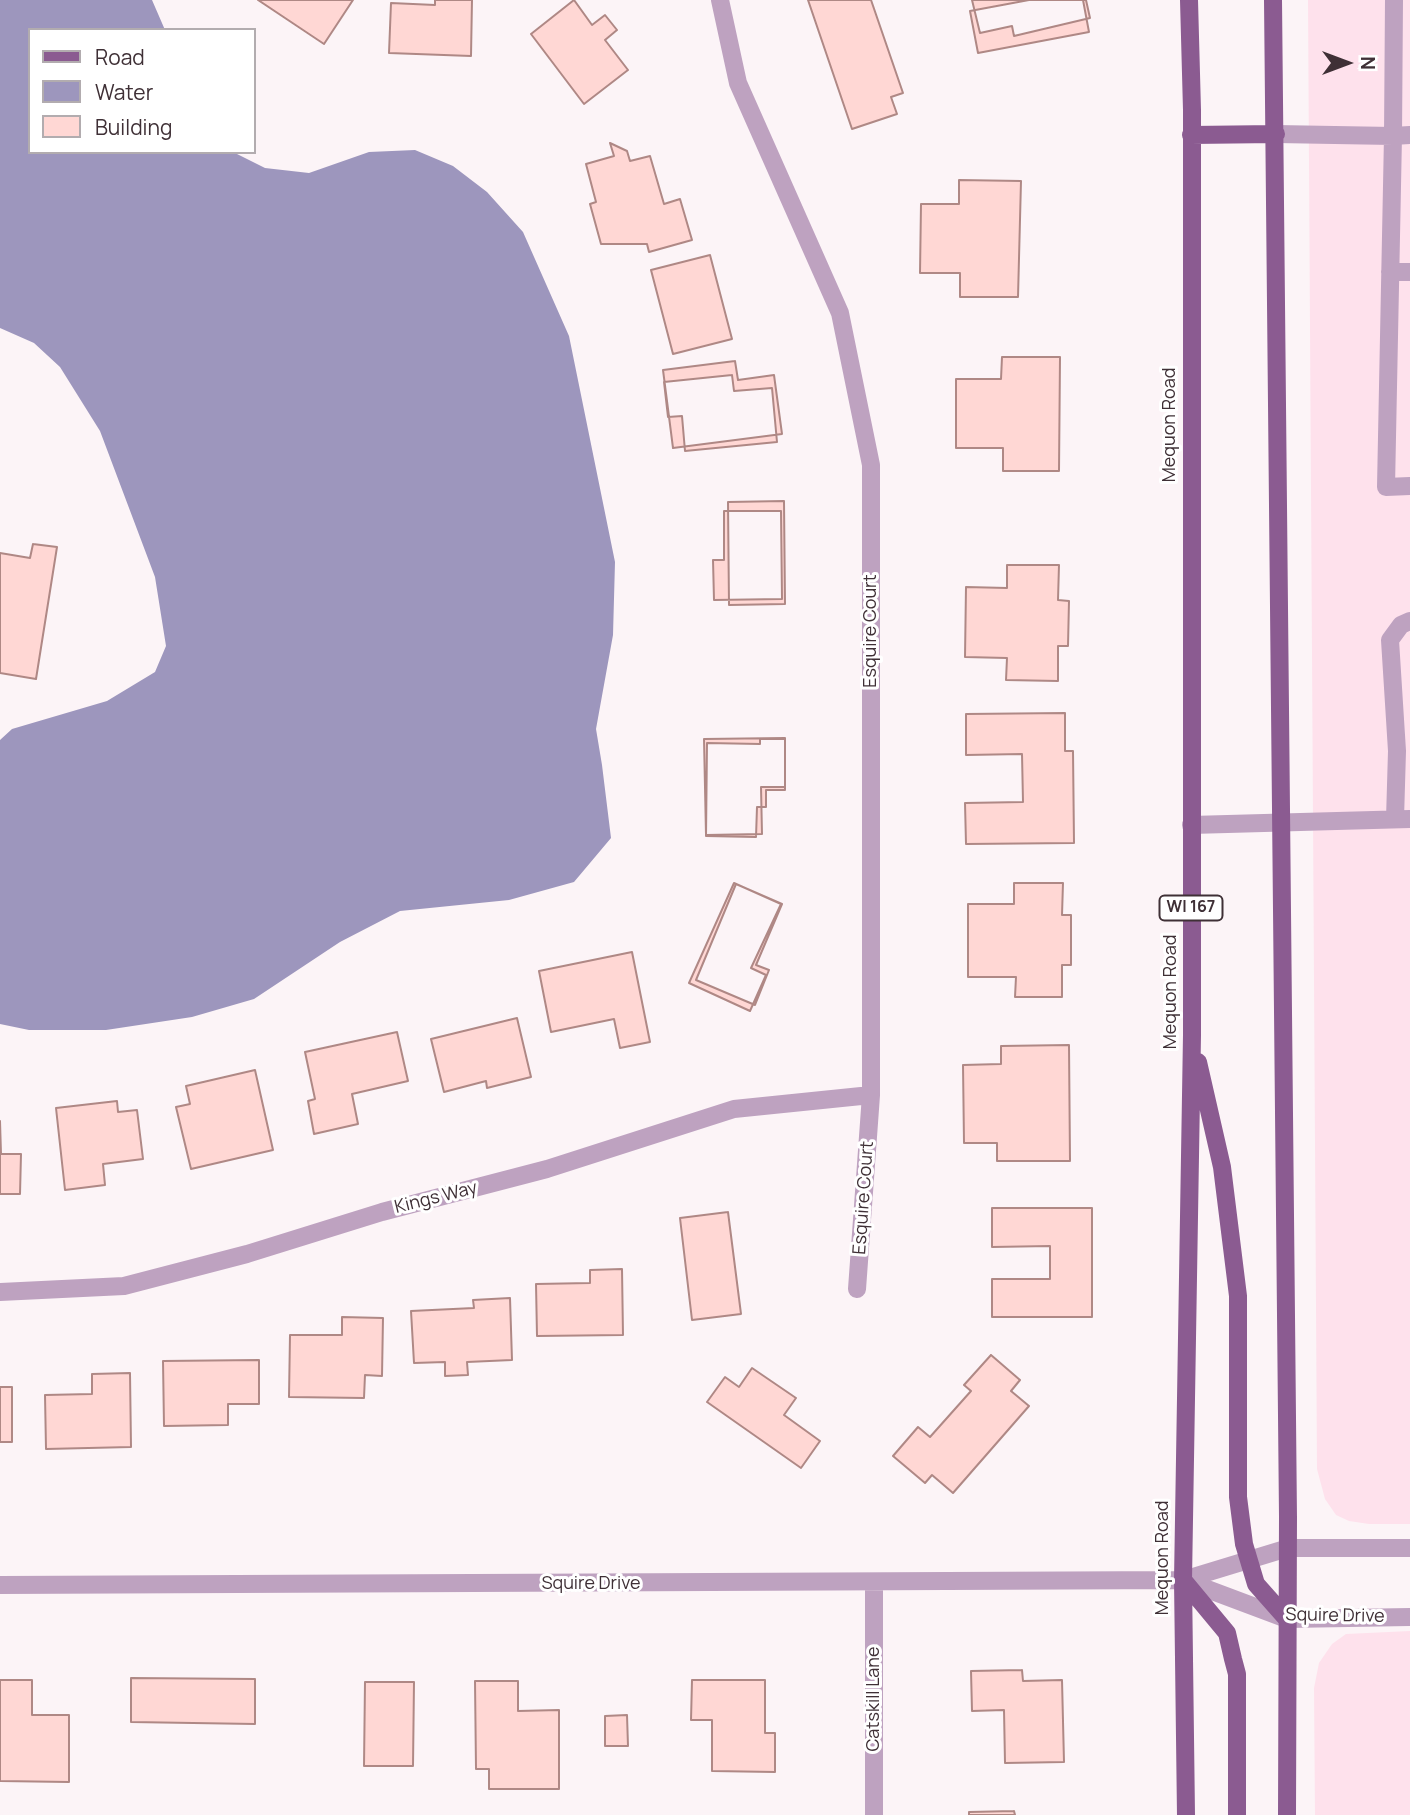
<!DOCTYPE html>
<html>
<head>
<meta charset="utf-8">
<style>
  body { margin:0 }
  #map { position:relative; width:1410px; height:1815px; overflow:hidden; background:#fcf4f7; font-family:Manrope,sans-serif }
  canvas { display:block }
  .legend { position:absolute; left:28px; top:28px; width:228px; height:126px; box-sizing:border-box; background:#fff; border:2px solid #b2acaf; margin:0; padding:9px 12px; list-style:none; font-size:21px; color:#3f3036 }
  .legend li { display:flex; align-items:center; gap:14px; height:35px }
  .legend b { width:35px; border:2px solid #b2acaf }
  .north { position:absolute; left:1312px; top:28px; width:70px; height:70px; -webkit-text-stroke:5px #fff; paint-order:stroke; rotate:90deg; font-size:19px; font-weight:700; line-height:28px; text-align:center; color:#3f3036 }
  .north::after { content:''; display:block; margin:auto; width:24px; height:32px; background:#3f3036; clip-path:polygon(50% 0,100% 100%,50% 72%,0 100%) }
</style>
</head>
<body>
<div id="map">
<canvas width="1410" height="1815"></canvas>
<ul class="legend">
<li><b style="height:9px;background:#8b5b91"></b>Road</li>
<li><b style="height:19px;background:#9d96bd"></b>Water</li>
<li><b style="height:19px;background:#ffd7d4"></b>Building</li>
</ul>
<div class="north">N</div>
</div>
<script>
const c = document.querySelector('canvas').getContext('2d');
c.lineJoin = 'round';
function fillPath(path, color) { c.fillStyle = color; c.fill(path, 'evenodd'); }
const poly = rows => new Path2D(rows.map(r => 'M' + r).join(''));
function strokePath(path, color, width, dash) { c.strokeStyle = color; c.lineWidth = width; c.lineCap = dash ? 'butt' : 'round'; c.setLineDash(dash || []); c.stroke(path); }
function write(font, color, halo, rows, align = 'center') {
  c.font = font + ' Manrope,sans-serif'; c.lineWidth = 6; c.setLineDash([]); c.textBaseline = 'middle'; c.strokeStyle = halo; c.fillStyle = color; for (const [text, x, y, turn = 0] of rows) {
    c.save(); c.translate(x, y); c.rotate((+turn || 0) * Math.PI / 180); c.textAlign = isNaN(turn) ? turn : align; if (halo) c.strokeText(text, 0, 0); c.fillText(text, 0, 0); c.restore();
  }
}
fillPath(poly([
  [1308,0,1410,0,1410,1524,1369,1524,1349,1521,1336,1515,1325,1499,1317,1469],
  [1410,1631,1410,1815,1315,1815,1314,1688,1319,1663,1332,1644,1346,1634]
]), '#fee1ec');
fillPath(poly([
  [0,0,152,0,165,30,30,30,30,152,233,152,265,168,309,173,369,152,415,150,453,166,487,192,523,232,569,336,615,562,613,635,596,729,602,765,611,838,574,882,509,900,400,911,340,942,254,999,192,1017,106,1030,29,1030,0,1024,0,740,12,729,107,701,155,672,166,646,155,577,100,431,60,367,34,343,0,328]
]), '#9d96bd');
const building = poly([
  [258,0,353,0,324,44,258,0],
  [435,0,472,0,471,56,389,53,391,3,435,5,435,0],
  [574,0,592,25,605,15,617,30,605,40,628,70,584,104,531,34,574,0],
  [808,0,871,0,903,93,891,97,897,114,852,129,808,0],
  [972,0,1086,0,1090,18,1014,36,1012,26,980,33,972,0],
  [1029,0,1083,0,1089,32,978,53,970,11,1029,0],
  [610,143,627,151,630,161,650,156,664,204,680,199,692,240,649,252,647,244,601,244,590,204,596,202,586,164,614,156,610,143],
  [959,180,1021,181,1018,297,960,297,960,273,920,273,921,204,959,204,959,180],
  [710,255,732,339,673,354,651,270,710,255],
  [1002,357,1060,357,1059,471,1003,471,1003,448,956,448,956,379,1001,379,1002,357],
  [735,361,738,380,774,375,782,434,673,448,663,370,735,361],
  [732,375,734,391,772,388,777,442,685,451,682,416,668,417,664,382,732,375],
  [784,501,785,604,729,605,728,502,784,501],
  [724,511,781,511,782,599,714,600,713,560,724,560,724,511],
  [33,544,57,547,36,679,0,673,0,553,30,558,33,544],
  [1007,565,1059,565,1058,600,1069,601,1068,646,1058,646,1058,681,1006,680,1007,658,965,657,966,587,1007,588,1007,565],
  [1065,713,1065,751,1073,751,1074,843,966,844,965,803,1023,802,1022,754,966,755,966,714,1065,713],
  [785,738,785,787,761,787,762,834,706,835,704,739,785,738],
  [760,739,785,739,785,790,766,790,766,807,757,807,756,837,706,836,707,743,760,744,760,739],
  [734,883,781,904,751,968,766,975,750,1011,689,983,734,883],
  [1014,883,1063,883,1062,915,1071,915,1071,965,1062,965,1062,997,1015,997,1016,977,968,977,968,904,1014,904,1014,883],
  [736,884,782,904,756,965,769,970,755,1005,696,980,736,884],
  [632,952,650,1042,620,1048,614,1019,551,1032,539,971,632,952],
  [517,1018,531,1077,487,1088,486,1081,444,1092,431,1039,517,1018],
  [397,1032,408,1081,352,1094,358,1124,314,1134,308,1101,315,1099,305,1052,397,1032],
  [1069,1045,1070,1161,997,1161,997,1143,964,1143,963,1065,1001,1064,1001,1046,1069,1045],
  [255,1070,273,1150,191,1169,176,1107,190,1104,186,1086,255,1070],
  [117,1101,118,1112,137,1110,143,1159,103,1164,105,1185,65,1190,56,1108,117,1101],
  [0,1121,1,1154,21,1154,20,1194,0,1194,0,1121],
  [992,1208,1092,1208,1092,1317,992,1317,992,1279,1050,1279,1050,1246,992,1247,992,1208],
  [728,1212,741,1314,692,1320,680,1218,728,1212],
  [622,1269,623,1335,537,1336,536,1284,590,1283,590,1270,622,1269],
  [510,1298,512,1360,467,1362,468,1375,445,1376,445,1362,414,1363,411,1311,474,1308,473,1300,510,1298],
  [342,1317,383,1318,382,1376,365,1375,364,1398,289,1397,290,1335,342,1335,342,1317],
  [991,1355,1020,1380,1011,1391,1029,1406,953,1493,932,1475,925,1483,893,1456,918,1427,930,1437,971,1391,964,1385,991,1355],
  [259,1360,259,1404,228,1404,228,1425,164,1426,163,1361,259,1360],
  [752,1368,796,1398,784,1415,820,1441,801,1468,707,1402,725,1377,739,1387,752,1368],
  [130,1373,131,1447,46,1449,45,1395,92,1394,92,1374,130,1373],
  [0,1387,12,1387,12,1442,0,1442,0,1387],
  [1022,1670,1023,1681,1062,1680,1064,1762,1005,1763,1004,1710,972,1711,971,1671,1022,1670],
  [131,1678,255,1679,255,1724,131,1722,131,1678],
  [0,1680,32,1680,32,1715,69,1715,69,1782,0,1781,0,1680],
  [692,1680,765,1680,765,1733,775,1733,775,1772,712,1771,712,1720,691,1720,692,1680],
  [475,1681,518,1681,518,1711,559,1710,559,1789,489,1789,489,1769,476,1769,475,1681],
  [365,1682,414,1682,413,1766,364,1766,365,1682],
  [627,1715,628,1746,605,1746,605,1716,627,1715],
  [1014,1811,1015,1815,969,1815,969,1812,1014,1811]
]);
fillPath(building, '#ffd7d4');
strokePath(building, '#af8885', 2);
strokePath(poly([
  [720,0,738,83,840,313,871,465,871,1095,857,1289],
  [1276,134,1393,136,1394,0],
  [1410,135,1393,136,1386,487,1410,486],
  [1390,272,1410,272],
  [1395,819,1397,751,1390,640,1401,625,1410,621],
  [1191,825,1410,819],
  [0,1292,124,1286,247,1254,382,1212,547,1169,734,1109,871,1095],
  [1183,1580,1287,1619,1410,1617],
  [874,1583,874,1815],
  [0,1585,1183,1580,1288,1548,1410,1548]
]), '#bea2c0', 18);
strokePath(poly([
  [1273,0,1288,1516,1287,1815],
  [1191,135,1276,134],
  [1198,1062,1222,1167,1238,1296,1238,1497,1244,1544,1256,1584,1287,1619],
  [1183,1580,1227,1633,1233,1659,1237,1674,1237,1815],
  [1186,1815,1183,1580,1192,1035,1192,110,1189,0]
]), '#8b5b91', 18);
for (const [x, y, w] of [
  [1191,908,63]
]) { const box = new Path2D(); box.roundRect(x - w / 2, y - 12.5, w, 25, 5); c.fillStyle = '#fff'; c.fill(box); strokePath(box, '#3f3036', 2); }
write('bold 16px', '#3f3036', null, [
  ["WI 167",1191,908]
]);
write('18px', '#3f3036', '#fff', [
  ["Mequon Road",1170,425,-90],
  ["Esquire Court",871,631,-90],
  ["Mequon Road",1171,992,-90],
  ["Kings Way",436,1198,-14],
  ["Esquire Court",864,1198,-86],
  ["Mequon Road",1163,1558,-90],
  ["Squire Drive",591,1584],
  ["Squire Drive",1335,1616,1],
  ["Catskill Lane",874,1699,-90]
]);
</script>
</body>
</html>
